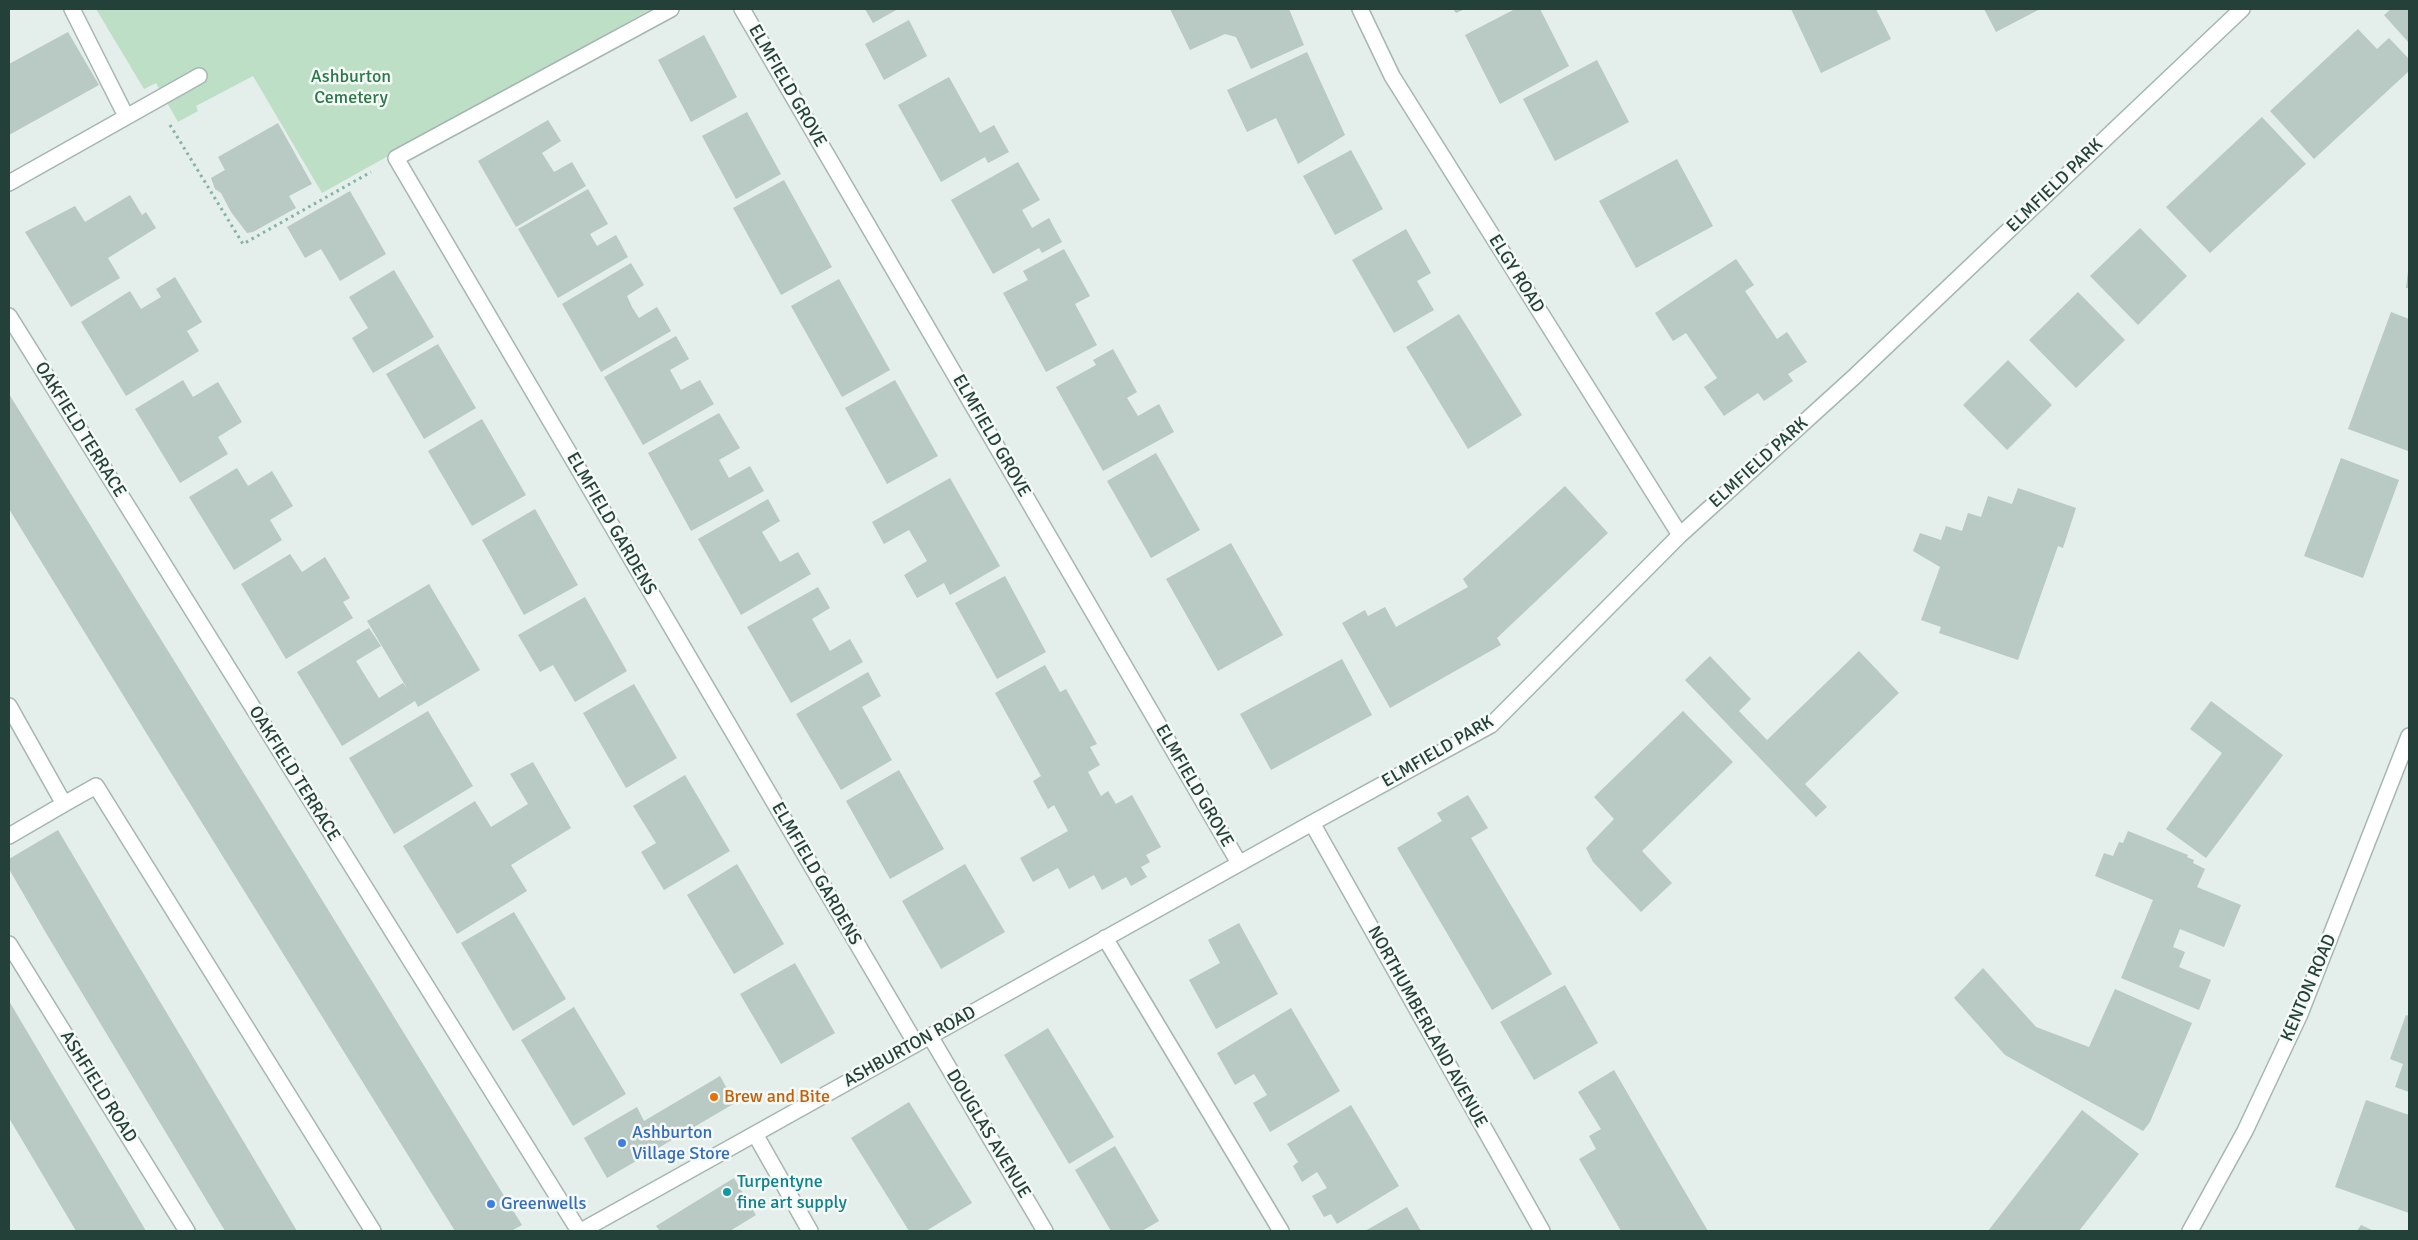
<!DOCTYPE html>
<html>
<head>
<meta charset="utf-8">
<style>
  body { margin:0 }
  #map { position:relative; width:2418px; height:1240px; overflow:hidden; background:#e4eeea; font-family:Signika,sans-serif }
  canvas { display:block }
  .frame { position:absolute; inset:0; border:10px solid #234039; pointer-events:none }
</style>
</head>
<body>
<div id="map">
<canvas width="2418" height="1240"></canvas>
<div class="frame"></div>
</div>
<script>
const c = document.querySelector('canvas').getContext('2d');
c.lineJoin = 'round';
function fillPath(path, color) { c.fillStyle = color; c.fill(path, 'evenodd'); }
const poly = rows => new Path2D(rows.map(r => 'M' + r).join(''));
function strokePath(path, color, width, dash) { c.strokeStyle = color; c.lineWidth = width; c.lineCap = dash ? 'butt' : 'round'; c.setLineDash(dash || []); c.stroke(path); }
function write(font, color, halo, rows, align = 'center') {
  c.font = font + ' Signika,sans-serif'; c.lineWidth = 5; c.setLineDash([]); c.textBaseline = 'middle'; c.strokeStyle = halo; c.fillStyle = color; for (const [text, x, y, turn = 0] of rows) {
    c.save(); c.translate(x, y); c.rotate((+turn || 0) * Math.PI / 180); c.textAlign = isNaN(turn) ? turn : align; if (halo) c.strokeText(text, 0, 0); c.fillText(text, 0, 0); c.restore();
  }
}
fillPath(poly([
  [96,9,651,9,322,193,253,76,196,106,198,111,178,122,156,83,144,89]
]), '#bddfc6');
fillPath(poly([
  [865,9,898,9,873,23],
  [1170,9,1289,9,1304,45,1251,69,1236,37,1225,34,1190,50],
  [1453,9,1465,9,1456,13],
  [1515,9,1540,9,1569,66,1500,104,1465,35],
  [1791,9,1876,9,1891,39,1821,73],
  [1984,9,2040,9,1996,32],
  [2391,9,2409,9,2409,43,2384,15],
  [909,20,927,56,884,80,865,44],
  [2358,29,2377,49,2389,38,2409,59,2409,71,2314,159,2270,111],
  [68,32,99,85,9,135,9,64],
  [704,35,737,97,691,122,658,60],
  [1307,52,1345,135,1298,164,1276,118,1247,132,1227,90],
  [1597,60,1629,122,1555,161,1523,99],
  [949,77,980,133,994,125,1009,152,988,163,985,157,941,182,898,105],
  [747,112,781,174,736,199,702,136],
  [2262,117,2306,164,2210,253,2166,207],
  [548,120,561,141,542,153,554,172,572,162,586,186,516,227,478,161],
  [278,123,312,184,289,196,296,208,253,232,247,233,231,212,221,193,215,189,211,178,225,170,218,157],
  [1351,150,1383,209,1335,235,1303,176],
  [1677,159,1713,226,1636,268,1599,201],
  [1018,162,1040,200,1022,210,1032,228,1049,218,1062,242,1042,253,1039,248,993,274,951,200],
  [784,180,832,267,781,295,733,208],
  [588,189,608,224,590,234,597,246,616,235,628,257,558,298,518,229],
  [350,191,386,254,340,281,321,249,305,258,287,227],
  [130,195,142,215,146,212,156,228,108,258,120,278,71,307,25,232,75,206,85,222],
  [2140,228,2187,276,2138,325,2090,276],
  [1406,229,1431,273,1417,281,1434,310,1394,333,1352,260],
  [1064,249,1090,296,1075,304,1097,345,1046,372,1003,293,1028,280,1023,271],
  [1736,259,1754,285,1745,291,1777,339,1787,332,1807,362,1788,374,1793,381,1764,401,1758,393,1724,416,1704,387,1717,378,1686,333,1673,341,1655,313],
  [631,263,644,285,627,296,632,307,639,318,657,307,671,331,601,372,562,304],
  [394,270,434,337,373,373,352,338,368,328,349,297],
  [2408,271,2409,271,2409,288,2406,288],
  [175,277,202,322,187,331,199,351,126,396,81,322,130,291,141,309,161,297,156,289],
  [839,279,890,370,842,397,791,306],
  [2078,292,2125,340,2076,388,2029,340],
  [2391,312,2409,319,2408,451,2348,429],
  [1459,314,1522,415,1468,449,1406,347],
  [676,336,689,359,670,370,681,390,700,380,714,404,643,445,604,377],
  [438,344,476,408,424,439,386,374],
  [1113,349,1137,392,1127,398,1138,416,1159,404,1174,432,1103,471,1056,387,1096,365,1093,360],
  [2008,360,2052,405,2007,450,1963,405],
  [183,380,193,397,218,382,242,422,218,437,228,454,180,483,135,409],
  [895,380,938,456,887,484,845,408],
  [9,394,303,869,522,1225,511,1231,455,1231,150,739,9,509],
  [719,413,740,448,719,460,729,478,750,466,764,491,691,531,648,453],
  [482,419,526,495,472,526,428,451],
  [1156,453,1200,530,1151,558,1107,481],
  [2341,458,2399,480,2363,578,2304,556],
  [237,468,248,486,272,471,293,506,270,520,282,540,234,570,189,497],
  [950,478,1000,566,950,595,944,583,917,598,904,575,927,561,909,530,884,544,872,522],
  [1565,486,1608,533,1497,638,1501,645,1390,708,1342,623,1365,610,1368,616,1385,607,1396,627,1468,587,1463,579],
  [2018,488,2076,508,2063,548,2058,546,2018,660,1939,633,1941,627,1921,620,1940,567,1913,551,1920,533,1941,540,1946,526,1962,531,1968,513,1981,517,1988,496,2012,504],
  [768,499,780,521,762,532,780,562,798,552,811,574,741,615,698,539],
  [535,509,578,585,524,615,482,540],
  [1231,543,1283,635,1218,671,1166,579],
  [290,554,302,572,325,557,350,598,343,602,353,618,286,659,241,584],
  [1005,576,1046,652,997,679,955,603],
  [429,584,480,670,418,707,415,701,342,746,297,672,369,628,381,646,356,661,379,698,403,683,408,690,367,621],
  [818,587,830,608,812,619,830,651,850,639,863,662,791,703,747,627],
  [585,597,627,671,575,702,553,665,540,672,518,635],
  [1859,651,1899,693,1805,784,1827,807,1816,817,1685,680,1710,656,1751,699,1739,711,1767,740],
  [1342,659,1372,715,1271,770,1240,714],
  [1045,665,1060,692,1066,689,1097,744,1090,747,1100,765,1088,772,1101,796,1108,791,1116,804,1132,795,1161,847,1146,855,1150,862,1141,867,1147,877,1131,886,1126,877,1102,890,1094,875,1069,889,1058,868,1033,882,1020,858,1068,831,1054,805,1048,809,1033,781,1041,776,995,693],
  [868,672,881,696,862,707,892,760,841,790,796,714],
  [634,684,677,758,626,788,583,713],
  [2211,701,2283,755,2206,858,2166,829,2222,753,2190,729],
  [428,711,473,786,394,834,349,758],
  [1683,711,1733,762,1642,851,1672,883,1641,912,1593,862,1586,848,1614,819,1594,797],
  [533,762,571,828,511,865,527,891,457,934,403,846,475,801,491,827,528,804,510,774],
  [899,770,944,849,890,879,846,801],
  [685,775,730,851,664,890,641,852,656,843,633,806],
  [1468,795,1488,828,1471,838,1552,974,1492,1010,1397,848,1442,821,1437,813],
  [58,830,122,938,297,1231,225,1231,46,933,9,869,9,859],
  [2128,831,2188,855,2187,857,2194,860,2193,863,2205,869,2197,887,2241,905,2224,947,2180,929,2173,947,2185,952,2179,967,2211,980,2199,1010,2121,978,2153,900,2095,876,2104,853,2113,856,2119,842,2123,843],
  [737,864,784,944,734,974,687,895],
  [965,864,1005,932,941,969,902,901],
  [514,912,566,999,513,1031,461,943],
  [1239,923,1278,994,1216,1029,1189,980,1220,963,1208,940],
  [795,963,835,1033,781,1064,740,994],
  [1983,968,2036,1027,2089,1047,2115,989,2192,1023,2150,1122,2143,1131,2005,1055,1954,998],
  [1565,985,1598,1043,1534,1080,1500,1022],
  [9,1001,54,1077,146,1231,76,1231,63,1209,9,1118],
  [574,1007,626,1094,573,1126,521,1040],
  [1291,1008,1340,1091,1270,1132,1253,1103,1267,1095,1254,1074,1235,1085,1217,1053],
  [2406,1015,2409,1016,2409,1092,2395,1087,2403,1064,2390,1059],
  [1048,1028,1114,1137,1069,1164,1004,1055],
  [1614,1070,1668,1163,1708,1231,1621,1231,1603,1200,1579,1159,1596,1149,1589,1136,1601,1129,1578,1092],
  [720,1076,735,1103,607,1178,584,1138,637,1107,644,1121],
  [2366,1100,2409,1115,2409,1213,2335,1187],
  [909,1102,972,1203,926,1231,909,1231,851,1138],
  [1351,1105,1399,1186,1337,1224,1331,1214,1324,1217,1312,1196,1327,1188,1317,1172,1302,1182,1293,1166,1298,1162,1287,1144],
  [2082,1110,2139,1154,2079,1231,1988,1231],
  [1115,1146,1159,1221,1142,1231,1111,1231,1075,1170],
  [734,1178,756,1215,730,1231,660,1231,656,1226],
  [1407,1207,1421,1231,1365,1231],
  [2361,1225,2374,1231,2357,1231]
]), '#b9c9c3');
const minor = poly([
  [72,9,126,116],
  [671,9,396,158,916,1044],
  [742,9,1239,863],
  [1360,9,1392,76,1680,535],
  [9,183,199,76],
  [9,316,579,1231],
  [9,706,64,804,9,836],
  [64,804,96,786,373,1231],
  [1312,823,1542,1231],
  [1105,938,1281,1231],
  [9,944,187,1231],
  [930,1036,1045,1231],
  [755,1134,810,1231],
  [581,1231,1312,823,1491,725,1680,535,1854,377,2242,9],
  [2190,1231,2245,1131,2300,1014,2409,736]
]);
strokePath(minor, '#a6b6b1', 18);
strokePath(poly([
  [170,125,243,244,371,172]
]), '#84b2a4', 3, [2.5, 4]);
strokePath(minor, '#fff', 15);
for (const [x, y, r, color] of [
  [714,1097,5,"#e8710a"],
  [622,1143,5,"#3f7fe0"],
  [727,1192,5,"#0f9aa8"],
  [491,1204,5,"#3f7fe0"]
]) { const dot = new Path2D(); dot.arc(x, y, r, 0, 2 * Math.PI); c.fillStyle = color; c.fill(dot); strokePath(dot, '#f5faf7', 2); }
write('18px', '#2c784a', '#f5faf7', [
  ["Ashburton",351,77],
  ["Cemetery",351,98]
]);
write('18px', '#234039', '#f5faf7', [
  ["ELMFIELD GROVE",787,86,60],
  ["ELMFIELD PARK",2055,186,-44],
  ["ELGY ROAD",1516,274,58],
  ["OAKFIELD TERRACE",80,430,58],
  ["ELMFIELD GROVE",991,436,60],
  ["ELMFIELD PARK",1759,463,-42],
  ["ELMFIELD GARDENS",611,524,60],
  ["ELMFIELD PARK",1438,752,-30],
  ["OAKFIELD TERRACE",294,774,58],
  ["ELMFIELD GROVE",1194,786,60],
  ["ELMFIELD GARDENS",816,874,60],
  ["KENTON ROAD",2309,988,-67],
  ["NORTHUMBERLAND AVENUE",1427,1027,61],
  ["ASHBURTON ROAD",910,1047,-29],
  ["ASHFIELD ROAD",98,1087,58],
  ["DOUGLAS AVENUE",988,1134,59]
]);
write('18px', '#c56008', '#f5faf7', [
  ["Brew and Bite",724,1097]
], 'left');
write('18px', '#366cbe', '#f5faf7', [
  ["Ashburton",632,1133],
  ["Village Store",632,1154],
  ["Greenwells",501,1204]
], 'left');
write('18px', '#0d838f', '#f5faf7', [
  ["Turpentyne",737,1182],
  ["fine art supply",737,1203]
], 'left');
</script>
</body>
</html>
